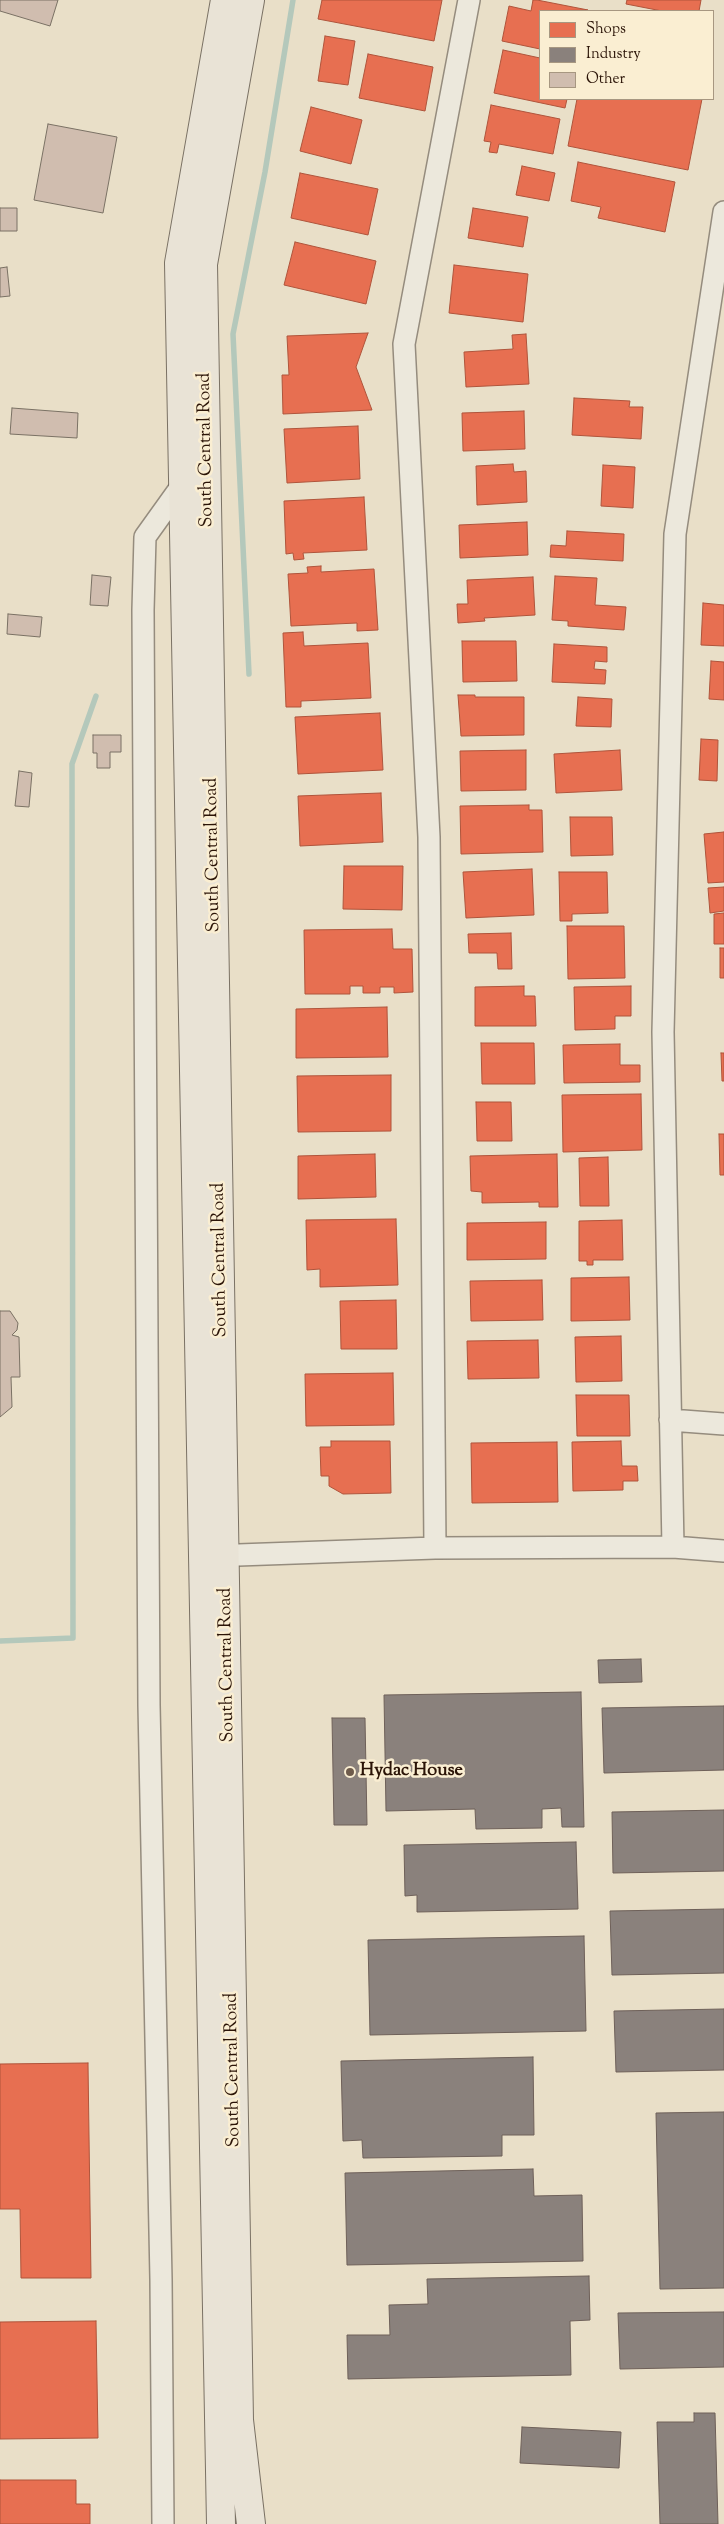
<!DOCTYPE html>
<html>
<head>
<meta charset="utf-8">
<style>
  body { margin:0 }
  #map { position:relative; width:724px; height:2524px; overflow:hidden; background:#e9dfc8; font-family:"Sorts Mill Goudy",serif }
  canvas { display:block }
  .legend { position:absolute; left:539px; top:10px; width:175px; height:90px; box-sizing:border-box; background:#faeed2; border:1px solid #a79781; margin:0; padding:6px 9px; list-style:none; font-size:15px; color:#2b1407 }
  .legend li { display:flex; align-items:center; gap:10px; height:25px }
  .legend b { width:25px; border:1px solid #a79781 }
</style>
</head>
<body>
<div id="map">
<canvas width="724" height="2524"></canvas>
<ul class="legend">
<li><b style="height:14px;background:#e76f51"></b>Shops</li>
<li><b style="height:14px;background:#8a817c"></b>Industry</li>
<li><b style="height:14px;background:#d0bdaf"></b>Other</li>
</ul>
</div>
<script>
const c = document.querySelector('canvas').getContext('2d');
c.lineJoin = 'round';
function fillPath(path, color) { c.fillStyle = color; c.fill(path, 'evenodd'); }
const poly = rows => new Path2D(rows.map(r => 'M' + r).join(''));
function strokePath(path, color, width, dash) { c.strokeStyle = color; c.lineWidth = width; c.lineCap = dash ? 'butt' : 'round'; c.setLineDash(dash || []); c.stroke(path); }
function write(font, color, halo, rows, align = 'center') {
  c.font = font + ' "Sorts Mill Goudy",serif'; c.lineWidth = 5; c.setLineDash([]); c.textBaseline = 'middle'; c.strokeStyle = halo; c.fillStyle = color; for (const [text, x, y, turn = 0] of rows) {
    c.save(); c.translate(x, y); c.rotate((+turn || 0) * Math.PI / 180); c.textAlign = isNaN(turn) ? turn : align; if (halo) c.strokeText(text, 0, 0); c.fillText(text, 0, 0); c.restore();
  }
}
const shops = poly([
  [322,0,442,0,434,41,318,19,322,0],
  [533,0,537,0,588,10,540,11,540,49,502,41,509,6,531,11,533,0],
  [627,0,701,0,699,11,662,11,626,4,627,0],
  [325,36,355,41,348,85,318,81,325,36],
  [503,50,540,58,540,99,567,99,565,108,494,93,503,50],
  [368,54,433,67,425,111,359,98,368,54],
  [577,99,702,99,688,170,568,146,577,99],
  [491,105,560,119,553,154,499,144,497,153,489,152,491,142,484,141,491,105],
  [311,107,362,120,351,164,300,151,311,107],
  [578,162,675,182,665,232,598,218,601,207,571,201,578,162],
  [522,166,555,173,549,201,516,195,522,166],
  [300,173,378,189,368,235,291,218,300,173],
  [473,208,528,217,523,247,468,238,473,208],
  [295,242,376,261,366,304,284,285,295,242],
  [454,265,528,274,523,322,449,313,454,265],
  [368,333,356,367,372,410,283,414,282,375,289,375,287,336,368,333],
  [526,334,529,384,466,387,464,352,513,349,512,335,526,334],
  [574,398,630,401,629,407,643,407,641,439,572,435,574,398],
  [524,411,525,449,463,451,462,413,524,411],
  [358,426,360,479,287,483,284,429,358,426],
  [513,464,514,472,526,471,527,502,477,505,476,466,513,464],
  [603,465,635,467,633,508,601,506,603,465],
  [364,497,367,550,303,553,304,559,294,560,293,553,286,554,284,501,364,497],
  [527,522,528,555,460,558,459,525,527,522],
  [567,531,624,534,623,561,550,557,551,545,566,546,567,531],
  [321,566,321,572,374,569,378,630,357,631,357,623,291,626,288,574,308,573,307,567,321,566],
  [555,576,597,578,595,605,626,607,624,630,568,626,568,621,552,620,555,576],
  [533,577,535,615,484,618,485,621,458,623,457,604,468,604,467,580,533,577],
  [703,603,724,605,724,646,701,645,703,603],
  [303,632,304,646,368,643,371,698,301,701,301,707,286,707,283,633,303,632],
  [462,641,516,641,517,681,463,682,462,641],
  [554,644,607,647,607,662,595,661,594,669,606,670,605,684,552,682,554,644],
  [711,661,724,662,724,700,709,699,711,661],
  [458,695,475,695,475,697,524,697,524,735,461,736,458,695],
  [578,697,612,699,611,727,576,726,578,697],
  [380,713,383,770,298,774,295,717,380,713],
  [701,739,718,740,717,781,699,780,701,739],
  [526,750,526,790,461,791,460,751,526,750],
  [620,750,622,790,556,793,554,754,620,750],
  [381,793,383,842,300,846,298,796,381,793],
  [529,805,529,810,542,810,543,852,461,854,460,806,529,805],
  [570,817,612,817,613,855,571,856,570,817],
  [724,832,724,882,708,883,704,834,724,832],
  [344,866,403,866,402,910,343,909,344,866],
  [532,869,534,915,466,918,463,872,532,869],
  [559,872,607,872,608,913,572,914,572,921,560,921,559,872],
  [724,887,724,911,710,913,708,888,724,887],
  [724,913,724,944,714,944,714,914,724,913],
  [567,926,624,926,625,978,568,979,567,926],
  [392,929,393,949,412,949,413,992,394,993,394,987,380,987,380,993,363,993,363,986,350,986,350,994,305,994,304,930,392,929],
  [511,933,512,969,498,969,497,953,469,953,468,934,511,933],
  [720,948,724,948,724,978,720,978,720,948],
  [524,986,524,996,535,996,536,1026,475,1026,475,987,524,986],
  [631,986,631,1016,615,1016,615,1029,575,1030,574,987,631,986],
  [387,1007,388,1057,296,1058,296,1009,387,1007],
  [481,1043,534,1043,535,1084,482,1084,481,1043],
  [620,1044,620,1065,640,1065,640,1082,564,1083,563,1045,620,1044],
  [721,1053,724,1053,724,1081,722,1081,721,1053],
  [391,1075,391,1131,298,1132,297,1076,391,1075],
  [641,1094,642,1150,563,1152,562,1095,641,1094],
  [476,1102,511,1102,512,1141,477,1141,476,1102],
  [719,1134,724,1134,724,1175,720,1175,719,1134],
  [375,1154,376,1197,298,1199,298,1156,375,1154],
  [557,1154,558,1207,539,1207,539,1202,482,1203,482,1192,471,1191,470,1156,557,1154],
  [608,1157,609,1206,580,1206,579,1158,608,1157],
  [396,1219,398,1285,320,1287,320,1269,307,1270,306,1220,396,1219],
  [622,1220,623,1260,593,1260,593,1265,587,1265,587,1261,579,1261,579,1221,622,1220],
  [546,1222,546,1259,467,1260,467,1223,546,1222],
  [629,1277,630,1320,571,1321,571,1278,629,1277],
  [542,1280,543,1320,471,1321,470,1281,542,1280],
  [396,1300,397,1349,341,1349,340,1301,396,1300],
  [621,1336,622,1381,576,1382,575,1337,621,1336],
  [538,1340,539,1378,468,1379,467,1341,538,1340],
  [393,1373,394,1425,306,1426,305,1374,393,1373],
  [576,1395,629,1395,630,1436,577,1436,576,1395],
  [331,1441,390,1441,391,1493,343,1494,329,1486,329,1476,321,1476,320,1447,331,1447,331,1441],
  [621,1441,622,1466,637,1466,638,1481,623,1481,623,1490,573,1491,572,1442,621,1441],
  [557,1442,558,1502,472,1503,471,1443,557,1442],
  [88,2063,91,2278,21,2278,20,2209,0,2209,0,2064,88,2063],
  [96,2321,98,2438,0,2439,0,2322,96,2321],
  [0,2480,76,2480,76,2504,90,2504,90,2524,0,2524,0,2480]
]);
fillPath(shops, '#e76f51');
strokePath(shops, '#af543b', 1);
const industry = poly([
  [641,1659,642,1682,599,1683,598,1660,641,1659],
  [581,1692,584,1827,562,1827,561,1808,542,1809,542,1828,476,1829,475,1809,386,1811,384,1695,581,1692],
  [724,1706,724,1770,604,1773,602,1708,724,1706],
  [332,1718,365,1718,367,1825,334,1825,332,1718],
  [724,1810,724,1871,613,1873,612,1812,724,1810],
  [576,1842,578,1909,417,1912,417,1895,405,1896,404,1845,576,1842],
  [724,1909,724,1973,612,1975,610,1911,724,1909],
  [584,1936,586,2031,370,2035,368,1940,584,1936],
  [724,2009,724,2070,616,2072,614,2011,724,2009],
  [533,2057,534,2135,502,2135,502,2156,363,2158,362,2140,343,2141,341,2061,533,2057],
  [724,2112,724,2288,660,2289,656,2113,724,2112],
  [533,2169,534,2196,582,2195,583,2261,347,2265,345,2173,533,2169],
  [589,2276,590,2320,570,2321,571,2375,348,2379,347,2335,390,2335,389,2305,428,2304,427,2279,589,2276],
  [724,2312,724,2367,620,2369,618,2313,724,2312],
  [694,2413,715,2413,718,2524,660,2524,657,2422,694,2422,694,2413],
  [522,2427,621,2432,619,2468,520,2463,522,2427]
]);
fillPath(industry, '#8a817c');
strokePath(industry, '#6e6059', 1);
strokePath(poly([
  [249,674,233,334,265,172,293,0],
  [0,1641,73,1638,72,764,96,696]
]), '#b4c8bb', 5.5);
const building = poly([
  [0,0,58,0,50,26,0,11,0,0],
  [48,124,117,137,103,213,34,200,48,124],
  [0,208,17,208,17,231,0,231,0,208],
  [7,267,10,296,0,297,0,268,7,267],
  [12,408,78,413,77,438,10,434,12,408],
  [92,575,111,577,108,606,90,605,92,575],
  [8,614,42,617,40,637,7,634,8,614],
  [93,735,121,735,121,752,110,752,110,768,97,768,97,753,93,753,93,735],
  [19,771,32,773,29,807,15,806,19,771],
  [0,1311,10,1311,18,1323,17,1330,12,1335,19,1337,20,1377,11,1377,12,1407,0,1417,0,1311]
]);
fillPath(building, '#d0bdaf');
strokePath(building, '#7a7164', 1);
const minor = poly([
  [670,1420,724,1424],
  [673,1547,663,1032,675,534,724,212],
  [435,1548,429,837,404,344,469,0],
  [210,1556,435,1548,673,1547,724,1551],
  [163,2524,161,2279,149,1705,143,610,145,537,183,484]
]);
const major = poly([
  [250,0,203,264,239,2420,251,2524],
  [221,2524,179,263,225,0]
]);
strokePath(minor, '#958c7e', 24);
strokePath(major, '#7a7164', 30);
strokePath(minor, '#ece8dc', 21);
strokePath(major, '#e9e3d6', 28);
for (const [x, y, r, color] of [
  [350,1772,5,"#6e5b4b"]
]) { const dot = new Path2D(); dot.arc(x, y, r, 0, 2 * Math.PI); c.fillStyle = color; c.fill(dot); strokePath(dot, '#faeed2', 2); }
write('18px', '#2b1407', '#faeed2', [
  ["South Central Road",207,450,-91],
  ["South Central Road",214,855,-91],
  ["South Central Road",221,1260,-91],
  ["South Central Road",228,1665,-91],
  ["South Central Road",234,2070,-91]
]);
write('bold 18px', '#2b1407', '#faeed2', [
  ["Hydac House",360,1772]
], 'left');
</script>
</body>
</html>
